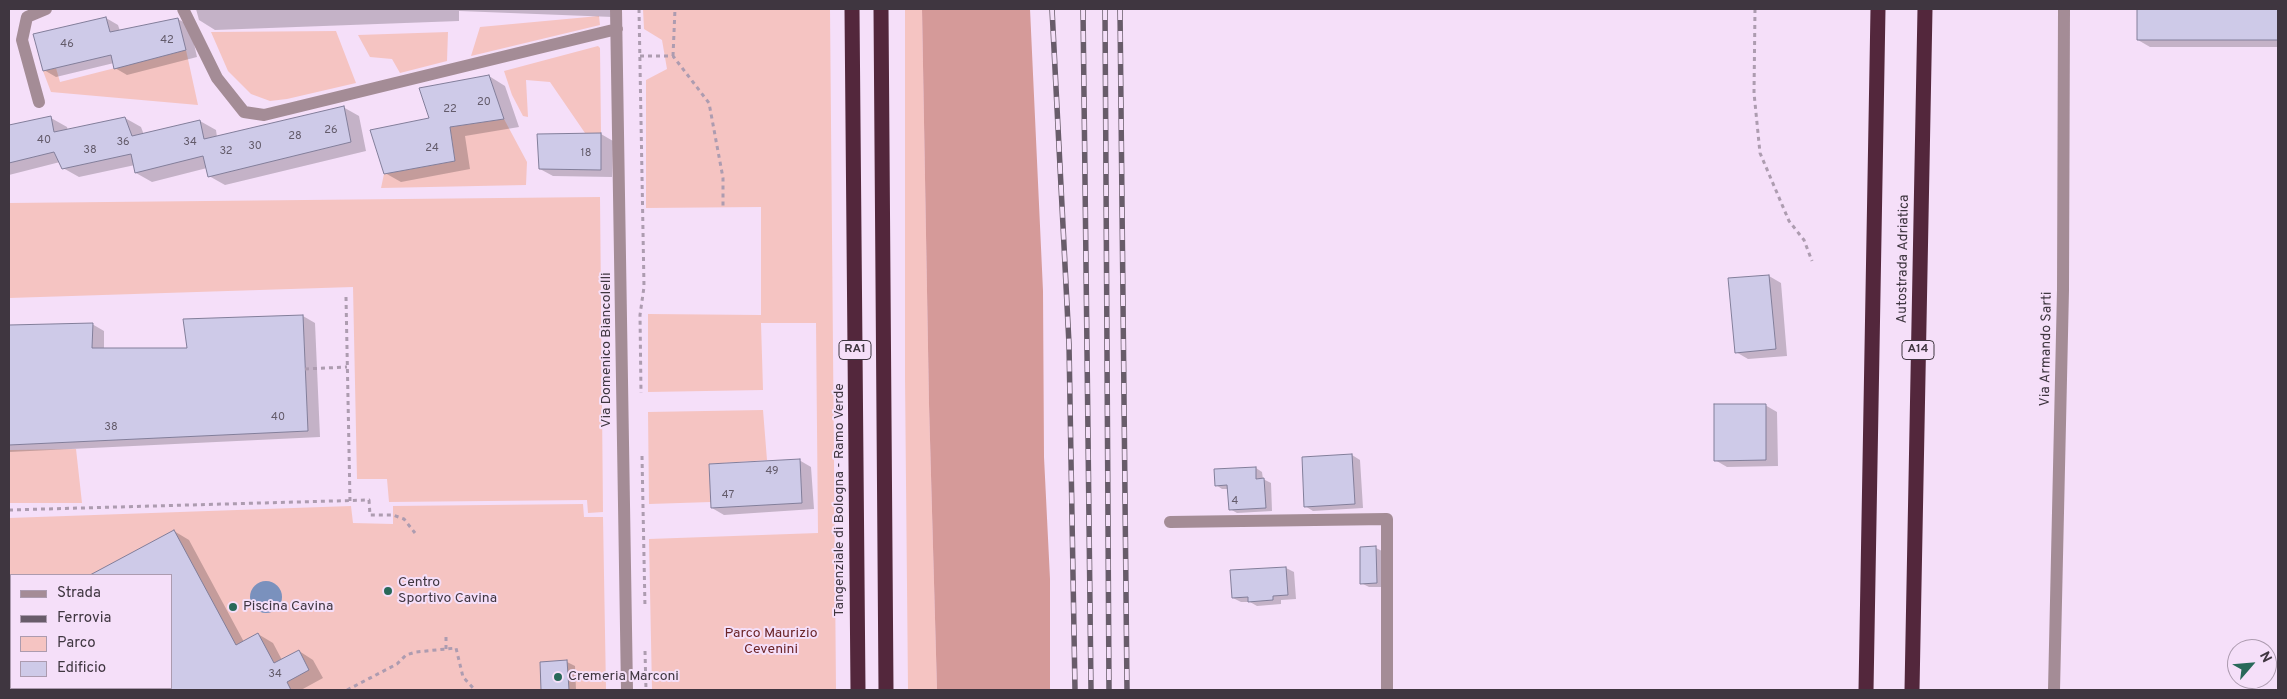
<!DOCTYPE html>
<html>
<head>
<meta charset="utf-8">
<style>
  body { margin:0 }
  #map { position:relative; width:2287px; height:699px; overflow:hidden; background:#f5dff9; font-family:Overpass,sans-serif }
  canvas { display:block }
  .frame { position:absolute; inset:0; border:10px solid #3f3640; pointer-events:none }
  .legend { position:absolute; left:10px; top:574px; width:162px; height:115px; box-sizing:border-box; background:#f5dff9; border:1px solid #ac9baf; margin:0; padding:6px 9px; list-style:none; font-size:15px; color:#3f3640 }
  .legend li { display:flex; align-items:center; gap:10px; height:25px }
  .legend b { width:25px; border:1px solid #ac9baf }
  .north { position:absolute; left:2227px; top:639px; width:50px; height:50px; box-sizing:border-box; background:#f5dff9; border:1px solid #ac9baf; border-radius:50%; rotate:63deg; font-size:14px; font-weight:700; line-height:20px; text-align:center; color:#3f3640 }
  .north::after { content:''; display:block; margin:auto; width:18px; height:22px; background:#286959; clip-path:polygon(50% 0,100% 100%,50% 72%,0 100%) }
</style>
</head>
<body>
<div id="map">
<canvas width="2287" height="699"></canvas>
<div class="frame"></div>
<ul class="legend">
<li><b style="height:6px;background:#a48c96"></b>Strada</li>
<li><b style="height:6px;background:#685c6a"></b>Ferrovia</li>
<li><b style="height:14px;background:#f5c4c2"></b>Parco</li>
<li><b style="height:14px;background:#cecae8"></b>Edificio</li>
</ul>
<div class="north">N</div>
</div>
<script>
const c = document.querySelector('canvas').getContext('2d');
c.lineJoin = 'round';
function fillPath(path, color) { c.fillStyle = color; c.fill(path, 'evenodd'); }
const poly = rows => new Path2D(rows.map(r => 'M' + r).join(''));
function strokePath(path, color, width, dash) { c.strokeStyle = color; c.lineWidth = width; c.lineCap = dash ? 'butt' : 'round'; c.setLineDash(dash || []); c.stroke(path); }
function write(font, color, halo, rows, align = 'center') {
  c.font = font + ' Overpass,sans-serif'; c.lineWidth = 4; c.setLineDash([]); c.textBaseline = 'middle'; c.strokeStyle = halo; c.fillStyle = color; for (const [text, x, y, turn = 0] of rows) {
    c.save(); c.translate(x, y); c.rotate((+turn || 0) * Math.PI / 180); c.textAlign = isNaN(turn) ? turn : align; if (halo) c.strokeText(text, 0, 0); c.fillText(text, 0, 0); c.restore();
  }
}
fillPath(poly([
  [643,9,830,9,836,690,652,690,649,539,818,533,816,323,761,323,763,390,648,392,648,314,761,315,761,207,646,208,646,80,667,69,662,40,644,29],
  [905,9,922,9,929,404,937,690,908,690,905,378],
  [599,16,600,25,471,56,480,27],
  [336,31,356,83,287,99,270,101,251,94,228,71,211,32],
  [448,32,447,61,400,73,392,59,370,57,358,35],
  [598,46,600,48,601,133,585,133,550,82,526,80,528,117,523,116,512,95,504,71],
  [186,50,198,105,51,92,43,71,56,68,60,82],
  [504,119,527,162,526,185,381,188,384,174,455,161,450,127],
  [600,197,603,512,588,513,587,500,389,502,387,479,357,479,353,287,9,298,9,203],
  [763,410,767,460,709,464,711,502,649,504,648,412],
  [76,449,82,503,9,503,9,450],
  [583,504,584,517,603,517,606,690,9,690,9,518,351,506,353,523,393,524,393,506],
  [11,575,171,575,171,688,11,688]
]), '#f5c4c2');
fillPath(poly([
  [922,9,1030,9,1043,291,1044,457,1050,579,1050,690,937,690,929,404]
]), '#d59a99');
fillPath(poly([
  '250 597a16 16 0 1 1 32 0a16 16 0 1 1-32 0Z'
]), '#7a91bd');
fillPath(poly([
  [196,9,613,9,613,17,459,11,459,21,215,30,199,20],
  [2138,9,2278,9,2278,47,2150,47,2138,40],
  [106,18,118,25,120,31,178,19,190,26,197,57,127,75,115,68,114,63,56,77,44,70],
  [489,76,505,86,519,127,465,136,470,169,401,182,385,173],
  [343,107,359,116,366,151,225,185,209,176,207,168,152,182,136,173,135,165,79,177,63,168,60,162,9,175,9,126,51,118,67,127,68,131,125,118,141,127,144,135,200,121,216,130,217,137],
  [601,134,613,141,612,177,553,176,540,169],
  [1769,276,1781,283,1787,356,1748,359,1736,352],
  [303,316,315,323,320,437,9,452,9,326,92,324,104,331,104,349,188,349],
  [1765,405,1777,412,1778,466,1727,467,1715,460],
  [1352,455,1360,460,1363,508,1313,511,1305,506],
  [799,460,811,467,814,509,724,515,712,508],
  [1256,468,1262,472,1263,479,1271,483,1272,511,1237,513,1230,509,1229,489,1222,489,1216,485],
  [174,531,189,540,244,642,258,634,273,643,282,660,299,651,313,660,323,678,301,690,146,690,144,688,171,688,171,575,92,575],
  [1376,548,1384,552,1385,587,1369,587,1361,583],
  [1286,568,1294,572,1296,599,1281,600,1281,604,1257,606,1250,602,1241,602,1233,598],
  [567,662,575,666,576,690,543,690,541,663]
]), '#0003');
const building = poly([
  [2137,9,2278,9,2278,40,2137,40,2137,9],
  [106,17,110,32,178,18,186,50,114,69,111,55,43,71,33,34,106,17],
  [489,75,504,119,450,127,455,161,384,174,370,130,429,118,419,88,489,75],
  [344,106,351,142,208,177,203,156,135,173,131,154,62,169,54,152,9,163,9,125,51,116,54,132,125,117,132,136,200,120,204,139,344,106],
  [601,133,601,170,539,169,537,134,601,133],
  [1769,275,1776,349,1735,353,1728,278,1769,275],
  [303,315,308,431,9,445,9,325,93,323,92,348,187,348,183,319,303,315],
  [1714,404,1766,404,1766,460,1714,461,1714,404],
  [1352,454,1355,504,1304,507,1302,457,1352,454],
  [800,459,802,503,711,508,709,464,800,459],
  [1256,467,1256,479,1264,478,1266,508,1229,510,1227,485,1215,486,1214,469,1256,467],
  [174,530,236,645,258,633,274,663,299,650,309,670,287,682,291,690,171,690,171,575,90,575,174,530],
  [1376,546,1377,583,1360,584,1360,547,1376,546],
  [1286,567,1288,595,1273,596,1273,600,1248,602,1248,597,1232,598,1230,570,1286,567],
  [567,660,569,690,541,690,540,662,567,660]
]);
fillPath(building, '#cecae8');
strokePath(building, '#827e9a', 1);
strokePath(poly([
  [639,9,644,287,640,315,641,393],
  [1755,9,1754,93,1760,153,1789,221,1804,240,1812,261],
  [640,56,673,56,709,103,723,178,723,207],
  [673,56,675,9],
  [346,297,350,501],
  [305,369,347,367],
  [642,456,645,608],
  [9,510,369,500,370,515,393,515,404,519,415,533],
  [446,649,446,634],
  [645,651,646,690],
  [347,690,397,664,406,655,416,652,456,648,463,677,475,690]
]), '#ad9cb0', 3, [4, 4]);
strokePath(poly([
  [183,9,217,78,244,112,264,115,617,29],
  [616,9,627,690],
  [39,102,22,40,27,17,46,9],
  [1170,522,1387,519,1387,690],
  [2054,690,2063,290,2064,9]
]), '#a48c96', 12);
strokePath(poly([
  [852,9,858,690],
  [881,9,886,690],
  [1866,690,1878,9],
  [1912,690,1925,9]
]), '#53273c', 15);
const rail = poly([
  [1052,9,1069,344,1075,690],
  [1083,9,1091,690],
  [1105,9,1109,690],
  [1120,9,1127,690]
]);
strokePath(rail, '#685c6a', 5.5);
strokePath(rail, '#f5dff9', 4, [11]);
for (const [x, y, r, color] of [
  [388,591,5,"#286959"],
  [233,607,5,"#286959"],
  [558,677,5,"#286959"]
]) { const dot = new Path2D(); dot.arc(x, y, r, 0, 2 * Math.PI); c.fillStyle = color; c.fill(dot); strokePath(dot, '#f5dff9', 2); }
write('11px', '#635b6a', null, [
  ["42",167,41],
  ["46",67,45],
  ["20",484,103],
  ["22",450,110],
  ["26",331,131],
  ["28",295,137],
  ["40",44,141],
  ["36",123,143],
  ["34",190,143],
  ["30",255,147],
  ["24",432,149],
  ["38",90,151],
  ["32",226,152],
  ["18",586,154],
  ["40",278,418],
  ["38",111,428],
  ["49",772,472],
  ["47",728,496],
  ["4",1235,502],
  ["34",275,675]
]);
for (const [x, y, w] of [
  [855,350,32],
  [1918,350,32]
]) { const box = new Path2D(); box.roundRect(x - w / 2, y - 9.5, w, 19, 4); c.fillStyle = '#f5dff9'; c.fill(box); strokePath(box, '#3f3640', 1); }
write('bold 12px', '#3f3640', null, [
  ["RA1",855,350],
  ["A14",1918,350]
]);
write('14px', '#3f3640', '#f5dff9', [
  ["Autostrada Adriatica",1904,259,-89],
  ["Via Armando Sarti",2047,349,-89],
  ["Via Domenico Biancolelli",607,350,-90],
  ["Tangenziale di Bologna - Ramo Verde",840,500,-90]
]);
write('14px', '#3f3640', '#f5dff9', [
  ["Centro",398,583],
  ["Sportivo Cavina",398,599],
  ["Piscina Cavina",243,607],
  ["Cremeria Marconi",568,677]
], 'left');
write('14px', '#6b2528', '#f5dff9', [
  ["Parco Maurizio",771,634],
  ["Cevenini",771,650]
]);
</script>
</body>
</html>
